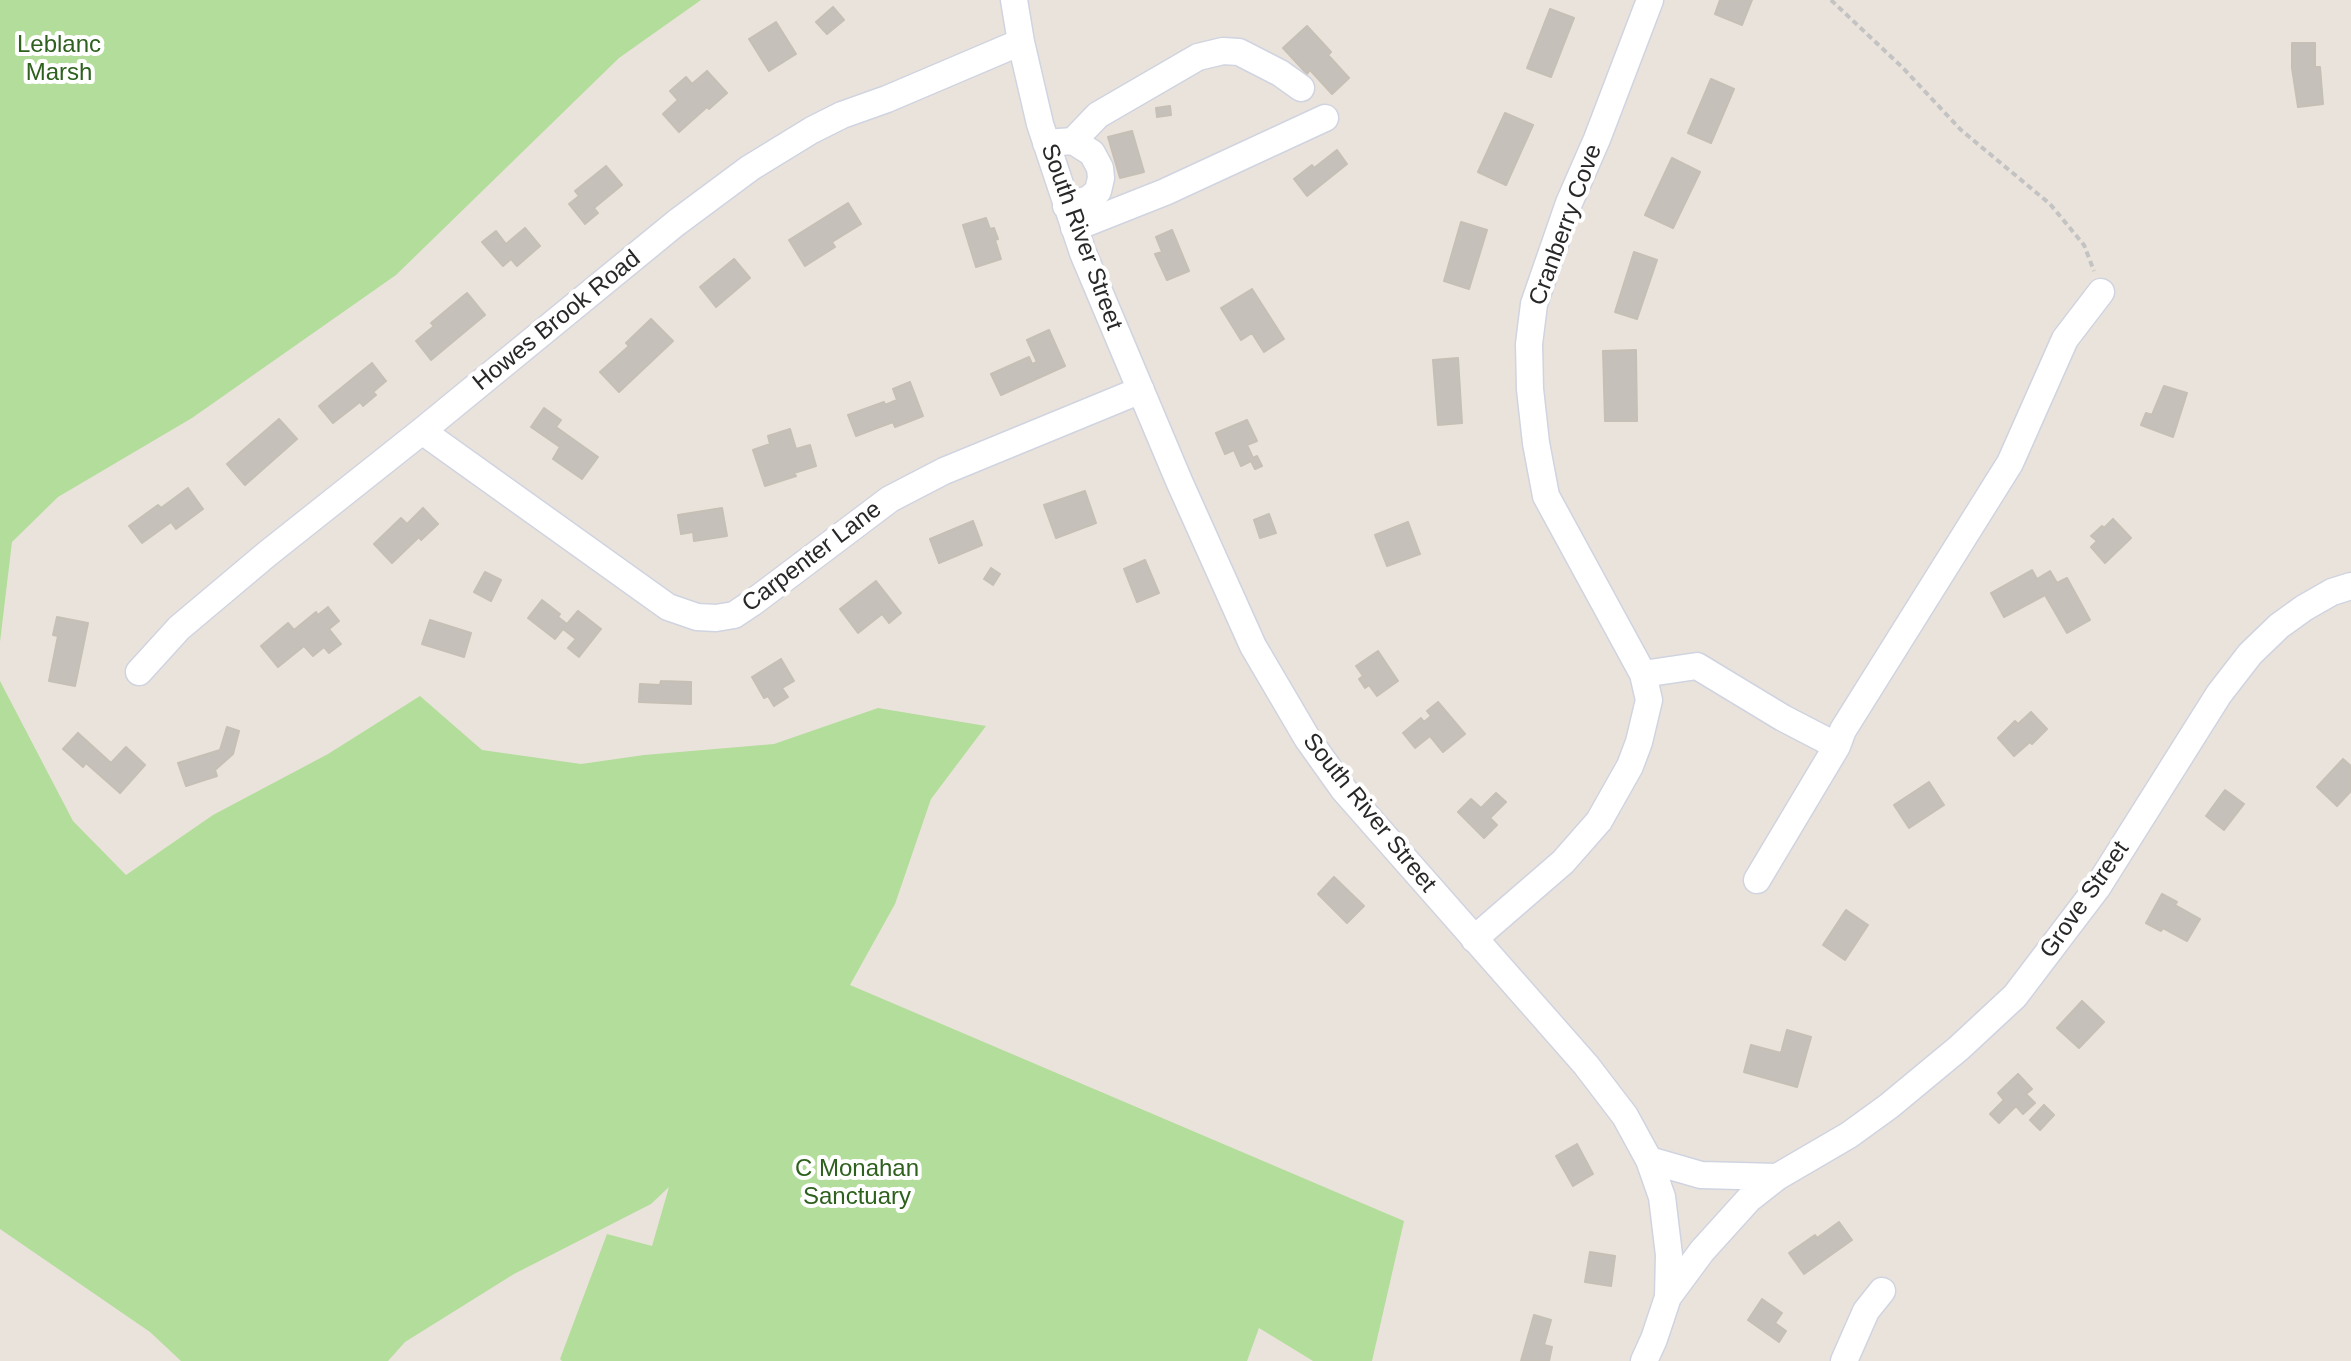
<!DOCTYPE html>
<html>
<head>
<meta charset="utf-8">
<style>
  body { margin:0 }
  canvas { display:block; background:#eae3db }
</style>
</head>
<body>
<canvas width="2351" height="1361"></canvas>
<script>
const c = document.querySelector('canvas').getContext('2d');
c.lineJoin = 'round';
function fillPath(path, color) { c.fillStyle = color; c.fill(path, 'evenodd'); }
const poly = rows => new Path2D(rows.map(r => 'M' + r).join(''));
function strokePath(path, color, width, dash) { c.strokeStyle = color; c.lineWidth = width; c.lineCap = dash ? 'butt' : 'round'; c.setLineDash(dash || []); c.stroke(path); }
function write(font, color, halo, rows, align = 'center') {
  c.font = font + ' Arial,sans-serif'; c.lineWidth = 8; c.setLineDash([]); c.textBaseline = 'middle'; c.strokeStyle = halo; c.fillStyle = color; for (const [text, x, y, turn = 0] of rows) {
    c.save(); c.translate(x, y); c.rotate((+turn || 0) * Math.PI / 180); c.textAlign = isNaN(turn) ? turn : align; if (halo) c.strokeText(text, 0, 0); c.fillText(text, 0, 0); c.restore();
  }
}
fillPath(poly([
  [0,0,701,0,619,58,396,275,192,418,58,497,12,542,0,642],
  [0,681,73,821,126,875,213,815,328,754,420,696,482,750,581,764,644,755,774,744,878,708,986,726,931,799,895,904,850,985,1404,1221,1372,1361,1313,1361,1259,1328,1247,1361,562,1361,560,1359,607,1234,652,1246,669,1187,651,1204,514,1274,405,1342,388,1361,181,1361,150,1332,0,1229]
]), '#b3dd9a');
const building = poly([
  [1720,0,1752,0,1742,25,1715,14,1720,0],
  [833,7,844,20,827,34,816,22,833,7],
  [1550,9,1574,18,1551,77,1527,68,1550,9],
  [776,22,796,54,769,71,749,39,776,22],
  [1307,26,1331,52,1328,55,1349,78,1332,94,1310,70,1307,74,1283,48,1307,26],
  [2292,43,2315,43,2315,67,2320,67,2323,104,2298,107,2292,68,2292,43],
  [707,71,727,93,709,109,707,107,679,132,663,114,678,100,670,91,686,77,692,84,707,71],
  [1711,79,1734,89,1711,143,1688,133,1711,79],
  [1170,106,1171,115,1157,117,1156,108,1170,106],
  [1505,113,1533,125,1506,185,1478,172,1505,113],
  [1132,131,1144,172,1120,178,1108,137,1132,131],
  [1337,150,1347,164,1307,196,1294,179,1312,165,1314,168,1337,150],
  [1672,158,1700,172,1673,228,1645,215,1672,158],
  [606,166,622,185,594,208,598,213,585,224,569,204,579,196,575,191,606,166],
  [848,203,861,224,832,242,835,247,805,266,789,240,848,203],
  [986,218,990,229,994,228,998,239,995,240,1001,259,976,267,963,225,986,218],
  [1461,222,1487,230,1469,289,1444,281,1461,222],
  [525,228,540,246,517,266,511,259,503,266,482,242,496,231,506,244,525,228],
  [1172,230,1189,271,1167,280,1155,254,1162,252,1156,237,1172,230],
  [1634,252,1657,260,1637,319,1615,312,1634,252],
  [734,259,750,278,716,307,700,287,734,259],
  [1252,289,1284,339,1264,352,1252,333,1241,340,1221,308,1252,289],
  [467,293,485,315,431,360,416,341,434,326,431,323,467,293],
  [651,319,673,341,619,392,600,372,629,346,626,343,651,319],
  [1049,330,1065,366,1001,395,991,374,1029,357,1032,364,1037,362,1027,340,1049,330],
  [1636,350,1637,421,1605,421,1603,351,1636,350],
  [1458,358,1462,423,1438,425,1433,360,1458,358],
  [372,363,386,381,373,392,376,395,363,406,360,402,333,423,319,406,372,363],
  [910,382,923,416,895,427,893,422,856,436,848,415,884,402,885,405,897,400,893,389,910,382],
  [2164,386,2187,393,2173,437,2141,425,2146,413,2152,415,2164,386],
  [544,408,561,420,556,427,598,457,582,479,553,459,560,447,531,427,544,408],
  [279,419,297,439,245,485,227,464,279,419],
  [1247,420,1257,441,1247,445,1253,458,1257,456,1262,466,1255,469,1251,461,1241,466,1234,450,1225,454,1216,433,1247,420],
  [790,429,796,449,810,445,816,466,794,473,796,476,765,486,753,450,770,444,768,436,790,429],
  [188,488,203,509,176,529,171,522,142,543,129,526,158,505,161,508,188,488],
  [1085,491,1096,523,1056,538,1044,505,1085,491],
  [423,508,438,524,421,540,419,537,392,563,374,544,401,518,407,524,423,508],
  [722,508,727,536,694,541,693,532,681,534,678,515,722,508],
  [1269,514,1276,533,1260,538,1254,520,1269,514],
  [2113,519,2131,538,2105,563,2091,547,2097,541,2091,536,2102,526,2104,528,2113,519],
  [973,521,982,545,939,563,930,539,973,521],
  [1408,522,1420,554,1387,566,1375,535,1408,522],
  [1145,560,1159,593,1137,602,1124,569,1145,560],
  [991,568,1000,574,993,585,984,579,991,568],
  [2032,570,2037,579,2050,571,2057,583,2067,578,2090,620,2067,633,2045,595,2004,617,1991,593,2032,570],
  [485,572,501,580,491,601,474,592,485,572],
  [876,581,901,613,889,623,882,614,858,633,840,609,876,581],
  [542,600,560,614,558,617,567,624,578,611,601,629,579,657,568,648,576,639,563,629,555,639,528,618,542,600],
  [328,607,339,621,329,629,341,644,329,653,324,647,313,656,304,646,278,667,261,646,288,623,294,630,316,612,318,615,328,607],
  [57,617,88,623,75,686,49,681,58,636,53,635,57,617],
  [430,620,471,633,464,657,422,644,430,620],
  [1378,651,1398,681,1377,696,1369,685,1365,688,1359,679,1363,676,1356,666,1378,651],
  [781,659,794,681,782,688,788,697,774,706,768,696,764,698,752,677,781,659],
  [661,681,691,682,691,704,639,702,640,684,660,685,661,681],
  [1438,702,1465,734,1443,752,1430,736,1415,748,1403,733,1421,718,1424,722,1431,716,1427,711,1438,702],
  [2031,712,2047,729,2032,744,2030,742,2014,756,1998,738,2015,721,2018,724,2031,712],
  [227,727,239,731,233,754,215,770,217,776,186,786,178,763,220,750,227,727],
  [78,733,111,763,126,747,145,765,120,793,86,763,83,767,63,749,78,733],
  [2343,759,2351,766,2351,791,2337,806,2317,787,2343,759],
  [1929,782,1944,805,1909,828,1894,805,1929,782],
  [2225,790,2244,804,2224,830,2206,816,2225,790],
  [1496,793,1506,802,1490,818,1497,825,1484,838,1458,812,1471,799,1481,808,1496,793],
  [1334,877,1364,906,1347,923,1318,894,1334,877],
  [2162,894,2177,902,2175,905,2200,919,2187,941,2163,928,2161,931,2146,923,2162,894],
  [1846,910,1868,925,1845,960,1823,945,1846,910],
  [2082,1001,2104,1022,2079,1048,2057,1028,2082,1001],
  [1787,1030,1811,1037,1797,1087,1744,1072,1751,1045,1781,1053,1787,1030],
  [2018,1074,2032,1089,2026,1094,2035,1103,2023,1114,2016,1106,1999,1123,1990,1114,2004,1100,1998,1093,2018,1074],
  [2044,1105,2054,1115,2040,1130,2030,1120,2044,1105],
  [1577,1144,1593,1174,1573,1186,1556,1156,1577,1144],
  [1839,1222,1852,1240,1804,1274,1789,1253,1815,1235,1817,1238,1839,1222],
  [1590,1252,1615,1256,1611,1286,1585,1282,1590,1252],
  [1762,1299,1782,1313,1775,1323,1786,1331,1779,1342,1748,1320,1762,1299],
  [1534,1315,1551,1320,1544,1345,1552,1347,1549,1361,1521,1361,1534,1315]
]);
fillPath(building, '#c5c0ba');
strokePath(building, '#c5bfb5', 2);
const minor = poly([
  [1014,0,1021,42,1040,124,1083,253,1179,481,1253,646,1307,738,1344,790,1586,1065,1625,1116,1649,1160,1662,1197,1669,1255,1668,1297,1654,1339,1644,1361],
  [1046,143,1073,141,1098,115,1198,57,1223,51,1239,52,1280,73,1301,88],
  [1066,206,1089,199,1098,191,1101,178,1100,168,1092,153,1073,141],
  [1074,228,1165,192,1325,118],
  [422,431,668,607,697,617,716,618,734,615,752,603,890,499,944,471,1141,390],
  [139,672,179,628,267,554,422,431,676,223,750,168,812,130,842,115,887,99,1021,42],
  [1643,674,1697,666,1783,718,1837,746],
  [1757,880,1837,746,1843,730,2010,463,2065,339,2101,292],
  [1474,939,1563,862,1599,821,1630,766,1639,742,1649,700,1643,674,1546,496,1536,443,1530,389,1529,344,1534,304,1569,203,1597,139,1650,0],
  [1649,1160,1701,1175,1777,1177],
  [1668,1297,1702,1251,1749,1199,1777,1177,1849,1135,1889,1106,1959,1048,2015,996,2097,888,2219,694,2250,654,2279,626,2304,608,2332,592,2351,586],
  [1844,1361,1866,1311,1882,1291]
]);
strokePath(minor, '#d0d4e0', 29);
strokePath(poly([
  [1831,0,1903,68,1961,130,2050,204,2084,245,2094,271]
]), '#c3c3c3', 4, [6, 4]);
strokePath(minor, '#fff', 26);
write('24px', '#2e601e', '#fff', [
  ["Leblanc",59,45],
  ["Marsh",59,73],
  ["C Monahan",857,1169],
  ["Sanctuary",857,1197]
]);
write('24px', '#282828', '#fff', [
  ["Cranberry Cove",1566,225,-70],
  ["South River Street",1081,237,70],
  ["Howes Brook Road",557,321,-39],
  ["Carpenter Lane",812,557,-37],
  ["South River Street",1369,813,51],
  ["Grove Street",2085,900,-55]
]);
</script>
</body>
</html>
